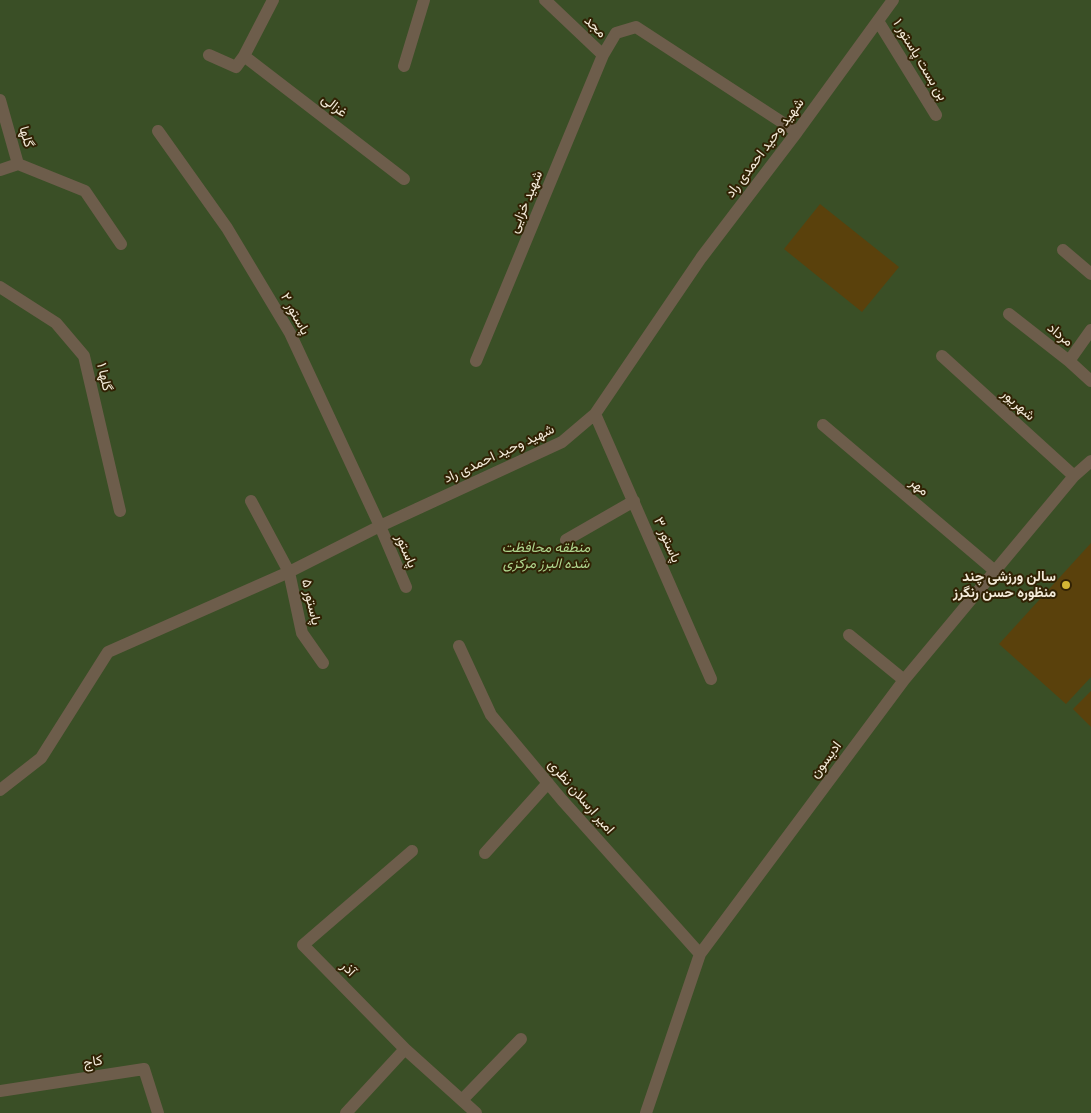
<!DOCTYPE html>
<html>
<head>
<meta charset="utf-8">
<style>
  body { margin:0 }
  canvas { display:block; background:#312204 }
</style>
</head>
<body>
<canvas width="1091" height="1113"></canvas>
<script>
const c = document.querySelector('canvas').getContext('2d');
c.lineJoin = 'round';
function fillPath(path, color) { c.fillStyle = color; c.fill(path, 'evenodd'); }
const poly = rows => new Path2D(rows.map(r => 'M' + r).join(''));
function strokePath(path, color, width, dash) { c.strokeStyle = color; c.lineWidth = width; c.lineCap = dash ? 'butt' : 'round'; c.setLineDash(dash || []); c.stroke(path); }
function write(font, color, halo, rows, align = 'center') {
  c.font = font + ' Merriweather,Vazirmatn,serif'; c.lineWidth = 4; c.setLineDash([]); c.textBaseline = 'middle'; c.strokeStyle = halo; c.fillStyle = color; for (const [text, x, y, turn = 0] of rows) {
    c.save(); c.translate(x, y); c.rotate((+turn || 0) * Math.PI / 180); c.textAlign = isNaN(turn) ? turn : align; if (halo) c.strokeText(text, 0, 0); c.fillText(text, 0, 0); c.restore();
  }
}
fillPath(poly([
  [0,0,1091,0,1091,1113,0,1113]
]), '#3a4f26');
fillPath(poly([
  [820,204,899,267,862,312,784,249],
  [1091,543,1091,677,1066,704,999,644],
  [1091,691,1091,727,1073,709]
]), '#5a410c');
strokePath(poly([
  [545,0,603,55],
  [878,21,936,115],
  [209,55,236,67,244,56,273,0],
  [244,56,404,179],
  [404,66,424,0],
  [0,100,18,164],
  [158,131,227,228,290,333,380,526,406,587],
  [18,164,85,191,121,244],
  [0,170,18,164],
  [1063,250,1091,274],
  [0,287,56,323,84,356,120,511],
  [1009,314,1069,361,1091,381],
  [942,356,1074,476],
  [476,361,603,55,616,33,636,27,797,132],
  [1069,361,1091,330],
  [595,414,711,679],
  [823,425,995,571],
  [251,501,289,572,302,633,323,663],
  [566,540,634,501],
  [849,635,904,680],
  [459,646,491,715,562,800,700,954],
  [0,790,41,758,108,652,289,572,380,526,562,442,595,414,701,258,797,132,893,0],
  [412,851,303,945,405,1049,476,1113],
  [485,853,548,783],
  [0,1091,144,1069,158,1113],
  [462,1100,521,1039],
  [346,1113,405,1049],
  [646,1113,700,954,904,680,1074,476,1091,461]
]), '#6d5d4b', 12);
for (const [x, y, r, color] of [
  [1066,585,5,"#d3b635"]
]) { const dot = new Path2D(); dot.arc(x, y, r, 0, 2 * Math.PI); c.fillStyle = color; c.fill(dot); strokePath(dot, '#312204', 2); }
write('14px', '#f3ead9', '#312204', [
  ["مجد",595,27,44],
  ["بن بست پاستور ۱",920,60,59],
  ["غزالی",334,106,38],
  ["گلها",26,137,74],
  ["شهید وحید احمدی راد",765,148,-53],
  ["شهید خزایی",526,202,-67],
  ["پاستور ۲",295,314,61],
  ["مرداد",1060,335,39],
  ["گلها ۱",104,377,77],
  ["شهریور",1018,405,42],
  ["شهید وحید احمدی راد",499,454,-25],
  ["مهر",919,487,40],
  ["پاستور ۳",667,540,66],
  ["پاستور",406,551,67],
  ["پاستور ۵",311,602,77],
  ["ادیسون",826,760,-53],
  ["امیر ارسلان نظری",581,797,49],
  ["آذر",348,969,45],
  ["کاج",93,1062,-9]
]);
write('italic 14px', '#aed58d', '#312204', [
  ["منطقه محافظت",546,548],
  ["شده البرز مرکزی",546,564]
]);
write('bold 14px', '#f3ead9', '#312204', [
  ["سالن ورزشی چند",1056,577],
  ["منظوره حسن رنگرز",1056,593]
], 'right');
</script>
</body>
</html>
